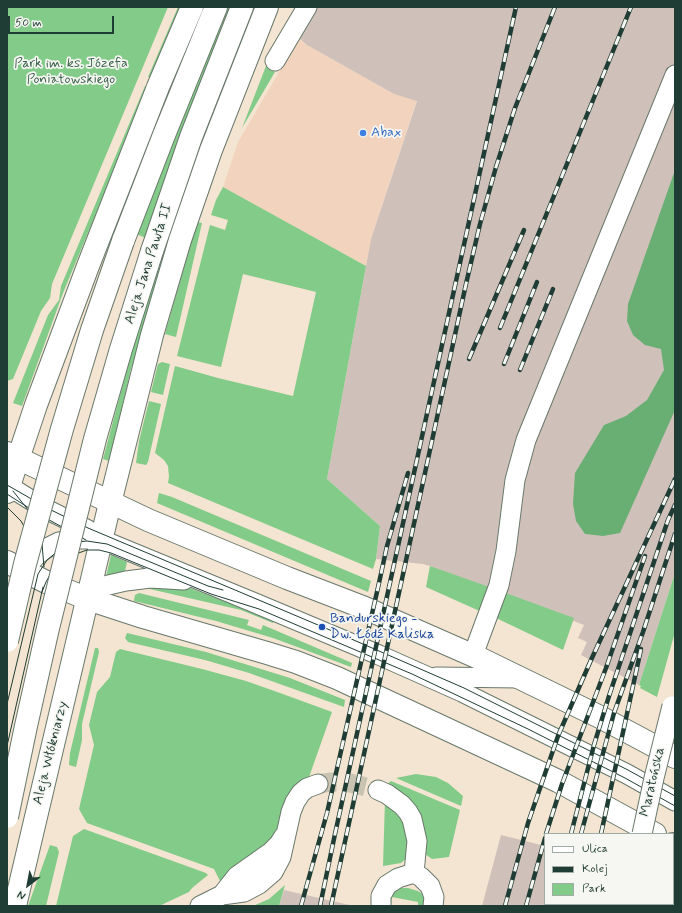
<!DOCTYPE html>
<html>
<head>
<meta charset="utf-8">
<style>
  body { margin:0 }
  #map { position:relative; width:682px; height:913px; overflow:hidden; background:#f3e5d1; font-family:Mynerve,sans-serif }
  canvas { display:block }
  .frame { position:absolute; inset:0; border:8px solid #1f3d34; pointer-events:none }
  .legend { position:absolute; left:544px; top:833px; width:130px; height:72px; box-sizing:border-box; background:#f6f6f2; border:1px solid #a0aca6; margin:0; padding:5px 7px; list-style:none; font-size:12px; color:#1f3d34 }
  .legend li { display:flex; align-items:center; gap:8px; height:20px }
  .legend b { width:20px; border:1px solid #a0aca6 }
  .north { position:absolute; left:8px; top:865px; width:40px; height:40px; -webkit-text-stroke:3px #f6f6f2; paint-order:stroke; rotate:212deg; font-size:11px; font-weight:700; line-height:16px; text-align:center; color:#1f3d34 }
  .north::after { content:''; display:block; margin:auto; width:14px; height:18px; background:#1f3d34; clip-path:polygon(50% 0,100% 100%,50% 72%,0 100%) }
  .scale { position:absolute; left:8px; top:16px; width:106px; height:18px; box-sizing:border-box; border:2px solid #1f3d34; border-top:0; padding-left:5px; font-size:12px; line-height:14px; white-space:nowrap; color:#1f3d34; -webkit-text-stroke:3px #f6f6f2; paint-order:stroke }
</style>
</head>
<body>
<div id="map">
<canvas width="682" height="913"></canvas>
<div class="frame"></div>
<ul class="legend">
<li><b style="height:5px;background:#fff"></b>Ulica</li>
<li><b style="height:5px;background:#1f3d34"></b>Kolej</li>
<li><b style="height:11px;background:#82cb88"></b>Park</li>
</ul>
<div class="north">N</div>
<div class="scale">50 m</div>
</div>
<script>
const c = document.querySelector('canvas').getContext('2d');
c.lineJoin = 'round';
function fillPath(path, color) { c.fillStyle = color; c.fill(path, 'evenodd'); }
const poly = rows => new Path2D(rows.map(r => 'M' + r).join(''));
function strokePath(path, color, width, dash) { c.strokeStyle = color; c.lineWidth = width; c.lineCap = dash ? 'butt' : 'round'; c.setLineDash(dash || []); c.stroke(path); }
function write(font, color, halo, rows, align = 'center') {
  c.font = font + ' Mynerve,sans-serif'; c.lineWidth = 3.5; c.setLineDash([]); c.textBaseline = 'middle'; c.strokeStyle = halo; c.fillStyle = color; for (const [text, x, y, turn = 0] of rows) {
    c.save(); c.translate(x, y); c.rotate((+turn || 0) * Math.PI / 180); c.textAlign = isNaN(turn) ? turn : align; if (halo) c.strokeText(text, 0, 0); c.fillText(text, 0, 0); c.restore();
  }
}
fillPath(poly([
  [299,38,307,45,394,94,417,100,371,239,366,266,223,187,238,142]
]), '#f2d4be');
fillPath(poly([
  [317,7,675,7,675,573,639,685,581,655,587,642,578,638,584,625,430,566,423,564,376,559,380,526,327,479,371,239,417,101,394,94,307,45,299,38],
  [501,835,545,846,545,904,592,904,591,906,482,906],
  [284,890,354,906,279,906]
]), '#cfc0ba');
fillPath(poly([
  [7,7,168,7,52,284,50,298,41,311,13,379,7,381],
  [178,7,182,7,153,77,148,77],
  [225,7,233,7,146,238,136,234],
  [266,66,275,72,242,128],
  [145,86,148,89,146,93,63,293,22,406,13,403,48,315,59,300,61,286],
  [223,187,366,266,327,479,380,526,376,559,373,569,168,483,169,477,168,466,164,460,155,453,175,366,218,378,293,396,316,292,243,274,221,367,177,356,210,225,225,230,228,220,211,215,216,200],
  [197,222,202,223,176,337,165,334],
  [162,256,165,256,131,369,109,461,103,459,131,354],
  [162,362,170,364,163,395,151,392,158,364],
  [149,401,161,404,148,462,146,465,136,463,139,441],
  [159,493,172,497,371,581,368,592,157,503],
  [111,555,127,562,124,576,105,581],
  [430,566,492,588,484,613,426,587],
  [675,573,675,632,657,697,640,688,641,686,639,685],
  [182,585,221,600,242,606,274,621,273,623,241,610,141,587],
  [503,592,574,618,563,650,494,617],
  [139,593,249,620,247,625,261,630,263,625,352,663,351,667,273,638,216,621,134,601,135,595],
  [127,633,206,652,290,678,345,700,344,707,249,673,205,660,128,642,125,638],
  [95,648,98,648,99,652,82,724,82,740,76,767,69,765,70,753],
  [120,649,202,669,246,681,280,693,332,712,308,780,279,834,268,848,220,881,214,869,87,823,79,809,94,745,89,725,97,692,110,677,116,652],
  [416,774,436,777,448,783,463,796,461,806,396,778],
  [391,781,460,810,449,857,432,859,425,854,385,786],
  [385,800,396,808,410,834,407,858,401,863,383,866],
  [84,829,206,873,208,875,192,888,189,892,159,906,56,906,73,836],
  [50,845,57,847,59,852,46,906,28,906],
  [285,885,279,906,253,906,269,899],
  [400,888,408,888,418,891,424,895,428,906,418,906,418,902,392,897,391,906,385,906,394,890]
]), '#82cb88');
fillPath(poly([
  [675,170,675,410,620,533,603,536,585,534,576,521,573,504,575,473,604,425,626,416,647,400,664,370,661,349,645,345,633,335,627,321,628,304]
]), '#69af74');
strokePath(poly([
  [318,784,331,782,350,783,378,790]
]), '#c9c3b2', 19, [19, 10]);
const minor = poly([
  [275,61,307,7],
  [7,485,42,507,88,530],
  [23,573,27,566,37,555,47,548,59,542,73,539,89,539,102,540,255,603,379,655,462,692,627,774,675,801],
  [88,599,104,586,126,581,150,578,184,580],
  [473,655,499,585,506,551,515,480,526,440,675,75],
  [436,677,521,678],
  [378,790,387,794,402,805,408,812,412,819,417,841,414,873],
  [222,895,237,876,271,852,279,844,284,836],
  [200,906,222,895,244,892,259,884,273,872,281,857,291,812,295,802,301,793,307,788,318,784],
  [381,906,381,896,387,885,398,878,414,873,421,877,430,886,434,897,433,906],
  [602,906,602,904],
  [629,906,629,904]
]);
const major = poly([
  [123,241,164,135,216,7],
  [152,251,191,137,242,7],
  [7,453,148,520,287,578,365,608,481,659,600,717,675,757],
  [7,492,36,405,88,266,158,87,192,7],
  [7,562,46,582,88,599,143,617,267,653,296,662,337,678,558,781,655,834],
  [673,844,675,845],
  [15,906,110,503,152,335,180,240,211,150,267,7]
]);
strokePath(minor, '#69786b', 21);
strokePath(major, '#69786b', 24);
strokePath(minor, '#fff', 19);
strokePath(major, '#fff', 22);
strokePath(poly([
  [7,485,49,509,88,528,356,641,464,688,628,770,675,796],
  [13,491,29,511,36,526,42,544,44,567],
  [7,494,40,515,86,540],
  [7,507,21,521,27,532,30,552,31,587],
  [42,592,46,582,52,571,61,562,70,556,87,550,99,550,111,553,211,594,259,609,412,674,528,729,625,778,675,806],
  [7,704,38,574,47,560,58,551,66,546,77,542,87,541,107,544,208,586,223,590],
  [7,746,43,587]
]), '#1f3d34', 1);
const rail = poly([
  [500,328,631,7],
  [469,359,524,230],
  [504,364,537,282],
  [520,370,553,289],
  [546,834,562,784,606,668,645,556],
  [571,834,594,745,609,696,668,520,675,505],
  [581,834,614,713,643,632,675,534],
  [601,834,641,649],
  [301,906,327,813,379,583,387,546,408,473],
  [320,906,335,834,516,7],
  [331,906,466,284,480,224,496,167,515,108,555,7],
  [505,906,528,823,558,736,591,660,675,479],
  [526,906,545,838],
  [553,906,553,904],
  [563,906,564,904],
  [585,906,585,904]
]);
strokePath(rail, '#1f3d34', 4.5);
strokePath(rail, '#f6f6f2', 3, [9]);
const minorBridge = poly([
  [642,834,654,778,672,706]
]);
const majorBridge = poly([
  [7,641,25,564,62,429,92,330,123,241],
  [7,817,26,726,48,628,95,439,121,349,152,251]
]);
strokePath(minorBridge, '#69786b', 21, []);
strokePath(majorBridge, '#69786b', 24, []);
strokePath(minorBridge, '#fff', 19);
strokePath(majorBridge, '#fff', 22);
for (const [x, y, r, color] of [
  [363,133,4,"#3f7fe0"],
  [322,627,4,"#1a4fb4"]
]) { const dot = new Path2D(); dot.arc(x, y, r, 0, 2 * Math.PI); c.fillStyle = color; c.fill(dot); strokePath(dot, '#f6f6f2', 1.5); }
write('14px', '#386049', '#f6f6f2', [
  ["Park im. ks. Józefa",71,64],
  ["Poniatowskiego",71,80]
]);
write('14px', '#366cbe', '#f6f6f2', [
  ["Abax",371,133]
], 'left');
write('14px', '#1f3d34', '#f6f6f2', [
  ["Aleja Jana Pawła II",149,264,-72],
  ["Aleja Włókniarzy",51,753,-76],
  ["Maratońska",653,782,-77]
]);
write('14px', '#164399', '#f6f6f2', [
  ["Bandurskiego -",330,619],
  ["Dw. Łódź Kaliska",330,635]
], 'left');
</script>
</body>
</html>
